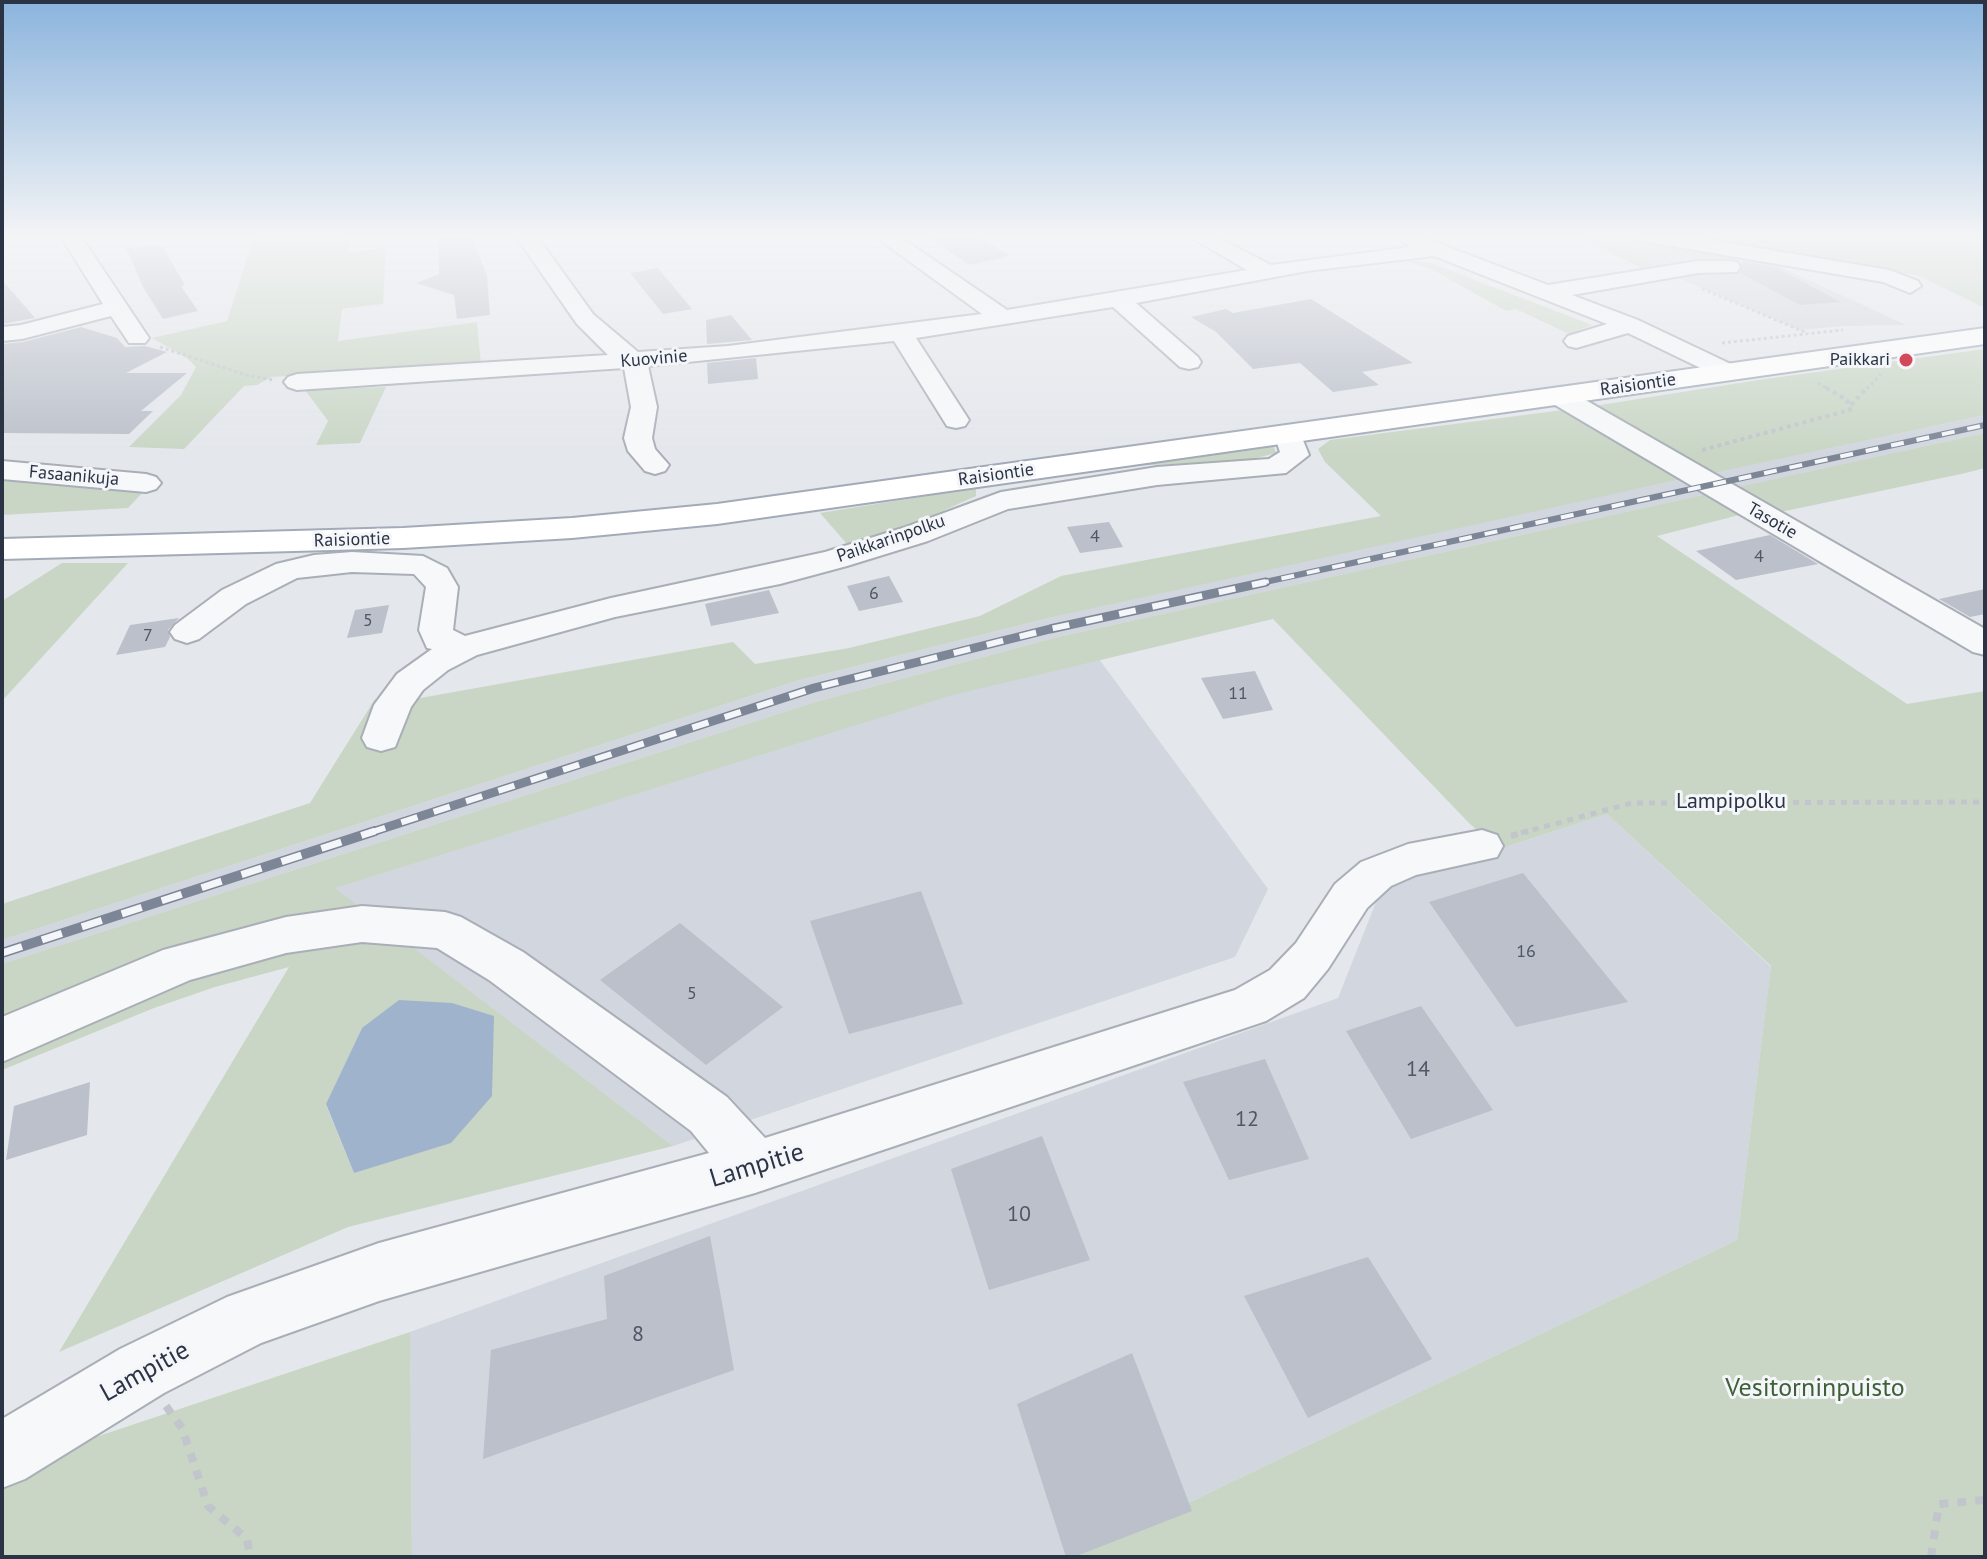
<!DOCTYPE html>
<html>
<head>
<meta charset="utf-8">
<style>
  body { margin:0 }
  #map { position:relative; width:1987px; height:1559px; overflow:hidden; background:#e4e7ec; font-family:"PT Sans",sans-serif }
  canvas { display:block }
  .frame { position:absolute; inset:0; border:4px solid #2b3445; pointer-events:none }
</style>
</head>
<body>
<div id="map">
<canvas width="1987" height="1559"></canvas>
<div class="frame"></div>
</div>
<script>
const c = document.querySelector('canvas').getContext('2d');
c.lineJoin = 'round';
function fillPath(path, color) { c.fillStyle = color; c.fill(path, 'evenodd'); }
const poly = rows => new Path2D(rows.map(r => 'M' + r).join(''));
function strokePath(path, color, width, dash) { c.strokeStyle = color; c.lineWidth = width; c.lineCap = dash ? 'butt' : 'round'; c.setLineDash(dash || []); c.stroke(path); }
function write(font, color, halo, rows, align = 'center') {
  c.font = font + ' "PT Sans",sans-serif'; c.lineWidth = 6; c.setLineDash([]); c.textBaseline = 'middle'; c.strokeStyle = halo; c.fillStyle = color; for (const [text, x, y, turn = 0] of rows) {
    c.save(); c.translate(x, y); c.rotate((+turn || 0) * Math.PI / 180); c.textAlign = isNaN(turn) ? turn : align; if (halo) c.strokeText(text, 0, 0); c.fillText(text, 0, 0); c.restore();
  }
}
fillPath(poly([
  [1629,250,1772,263,1906,325,1844,326,1800,330,1664,272],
  [1985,415,1985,433,1058,637,815,702,2,964,2,940,796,681,1049,618,1438,531],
  [1099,659,1268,889,1235,957,673,1146,334,888,949,695],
  [1607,814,1771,967,1737,1240,1075,1557,412,1557,410,1332,1338,998,1382,887]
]), '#d2d6de');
fillPath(poly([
  [254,235,350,235,349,252,386,248,383,304,342,309,338,341,477,322,481,365,271,377,257,385,244,386,184,449,129,447,181,395,196,367,187,358,152,338,227,321],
  [1573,235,1985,235,1985,308,1917,275,1632,251,1673,271,1654,274],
  [1402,259,1431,263,1592,325,1569,334,1516,309,1506,311,1435,271],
  [1985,349,1985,415,1704,475,1594,406,1758,380],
  [386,387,360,443,316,445,328,421,305,390],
  [1563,410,1578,415,1687,478,1049,618,796,681,2,940,2,904,310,803,375,699,415,699,733,642,755,664,849,648,980,616,1061,576,1381,516,1325,462,1318,449,1330,440],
  [1985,433,1985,468,1961,474,1776,513,1729,489],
  [1273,445,1276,453,1245,461,1128,466],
  [2,480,145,490,128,508,2,515],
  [976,488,976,496,853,551,820,513],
  [1712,493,1751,512,1657,536,1907,704,1985,691,1985,1557,1075,1557,1737,1240,1771,966,1607,814,1499,849,1469,823,1273,619,949,696,335,888,673,1146,348,1227,59,1352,289,967,215,987,154,1008,2,1070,2,964,815,702,1058,637],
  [362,1028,354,1173,326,1105],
  [62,563,128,563,2,701,2,601],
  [410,1332,412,1557,2,1557,2,1486,48,1453]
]), '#c9d6c5');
fillPath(poly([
  [399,1000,452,1003,494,1016,492,1096,451,1143,354,1173,326,1104,362,1028]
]), '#9fb4cc');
fillPath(poly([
  [438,235,471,235,487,276,490,315,457,319,454,295,416,283,439,274],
  [924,235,976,235,1010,256,970,265],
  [162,246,185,285,181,286,198,311,163,319,143,287,126,248],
  [1743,261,1775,267,1841,302,1800,305,1740,273],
  [658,268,692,309,663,314,630,273],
  [2,280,35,318,2,324],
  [1311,299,1413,363,1362,372,1379,385,1333,392,1300,363,1253,369,1216,332,1191,317,1226,309,1233,313],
  [731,315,752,340,707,344,706,320],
  [81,327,117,338,125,347,145,346,167,352,126,373,187,373,141,411,153,411,129,434,2,433,2,344,23,342],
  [756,358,758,379,708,384,707,363],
  [1109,522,1123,547,1080,553,1067,527],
  [1770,535,1818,564,1736,580,1696,551],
  [889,576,903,602,859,611,847,586],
  [1985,589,1985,614,1970,617,1939,599],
  [769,590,779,613,711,626,705,604],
  [389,605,382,633,347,638,355,610],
  [179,618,168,630,170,637,165,647,116,655,130,625],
  [1255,671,1273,710,1223,719,1201,678],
  [1523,873,1628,1002,1516,1027,1429,902],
  [921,891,963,1004,849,1034,810,921],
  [680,923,783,1007,706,1065,600,980],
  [1421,1006,1493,1110,1411,1139,1346,1031],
  [1265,1059,1309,1159,1229,1180,1183,1082],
  [90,1082,87,1135,6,1160,14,1106],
  [1042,1136,1090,1260,989,1290,951,1169],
  [710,1236,734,1370,483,1459,491,1350,607,1319,604,1276],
  [1368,1257,1432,1359,1308,1418,1244,1296],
  [1132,1353,1192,1511,1074,1557,1066,1557,1017,1404]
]), '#bbc0ca');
const minor = poly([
  [60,235,80,235,149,338,145,343,129,343,111,316,22,339,2,341,2,327,21,325,103,304,60,235],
  [515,235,536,235,593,314,638,352,728,346,982,314,873,235,897,235,1007,310,1247,270,1187,235,1213,235,1271,265,1410,247,1401,240,1404,236,1417,235,1548,285,1698,261,1729,261,1737,262,1740,267,1737,272,1698,273,1572,295,1638,320,1737,367,1741,372,1737,377,1728,380,1719,377,1628,333,1576,348,1568,346,1564,341,1568,336,1607,324,1434,256,1307,271,1136,303,1198,357,1201,362,1198,367,1189,369,1180,367,1113,307,916,338,969,420,965,426,956,428,947,426,894,341,648,366,657,407,652,438,655,449,669,465,665,471,655,474,645,471,628,451,624,438,631,407,624,368,297,390,288,387,284,382,288,377,297,374,608,355,577,324,515,235],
  [1632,235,1681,235,1889,270,1918,281,1921,286,1910,293,1883,282,1642,241,1632,235],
  [1559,388,1568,390,1985,629,1985,655,1973,652,1550,402,1546,396,1550,390,1559,388],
  [1288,426,1298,428,1309,455,1286,473,1157,485,1008,509,928,541,847,566,780,584,615,617,477,655,448,670,423,690,411,707,395,747,381,751,367,747,362,738,374,705,397,674,432,649,427,648,419,630,426,587,414,574,352,572,297,578,246,604,199,639,187,643,175,639,170,632,175,625,222,590,276,564,314,555,352,552,423,556,447,568,458,587,453,630,465,636,611,598,825,552,906,527,1001,492,1157,467,1269,459,1280,452,1274,434,1278,428,1288,426],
  [2,461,146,474,156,477,161,483,156,489,146,492,2,479,2,461],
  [1482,830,1497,835,1503,846,1497,857,1416,875,1391,886,1367,908,1328,969,1304,998,1266,1021,755,1193,379,1301,261,1343,164,1393,25,1479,2,1488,2,1419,120,1349,227,1297,379,1243,709,1153,691,1131,489,980,437,948,362,942,286,953,190,980,2,1062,2,1017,163,950,286,917,362,906,445,912,461,917,523,952,727,1097,765,1138,1235,990,1270,970,1296,943,1335,884,1361,862,1408,844,1482,830]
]);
const major = poly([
  [1985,328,1985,344,717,524,572,538,403,548,2,559,2,539,403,528,572,518,717,504,1985,328]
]);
strokePath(minor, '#a9aeb7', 4);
strokePath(major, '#a3abb8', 4);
strokePath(poly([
  [1593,235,1631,257],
  [1900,258,1923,251,1985,253],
  [1702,289,1807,333],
  [1722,343,1843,330],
  [160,347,246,375,273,380],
  [1818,383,1828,389],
  [1867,389,1881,374]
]), '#c2c5cb', 3, [3, 3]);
strokePath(poly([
  [1851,405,1868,387],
  [1702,450,1850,410,1847,400,1825,387]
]), '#c2c5cb', 4, [4, 4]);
strokePath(poly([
  [1521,833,1632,803,1985,802]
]), '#c2c5cb', 5, [6, 6]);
strokePath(poly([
  [1511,836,1528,831]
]), '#c2c5cb', 6, [7, 7]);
strokePath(poly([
  [166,1406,182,1428,208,1506,247,1539,250,1557],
  [1931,1557,1939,1504,1985,1500]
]), '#c2c5cb', 8, [9, 9]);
fillPath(minor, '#f7f8fa');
fillPath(major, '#fff');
const railFar2 = poly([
  [1256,584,1985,425]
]);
const railFar1 = poly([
  [369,833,814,688,1050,629,1266,582]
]);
const rail = poly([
  [2,953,375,831]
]);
strokePath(railFar2, '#7d8696', 6);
strokePath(railFar1, '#7d8696', 9);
strokePath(rail, '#7d8696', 10);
strokePath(railFar2, '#f4f6f9', 4, [13]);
strokePath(railFar1, '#f4f6f9', 6, [17]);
strokePath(rail, '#f4f6f9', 7, [21]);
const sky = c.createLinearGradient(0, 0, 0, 454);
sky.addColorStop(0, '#8bb4dd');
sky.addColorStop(0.52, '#f3f4f6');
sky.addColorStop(1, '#f3f4f600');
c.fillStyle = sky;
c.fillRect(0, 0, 1987, 454);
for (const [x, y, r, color] of [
  [1906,360,8,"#d1495b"]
]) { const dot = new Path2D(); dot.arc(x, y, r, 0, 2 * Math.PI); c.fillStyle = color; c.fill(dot); strokePath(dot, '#f4f6f9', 3); }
write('18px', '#2b3445', '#f4f6f9', [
  ["Kuovinie",654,359,-5],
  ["Raisiontie",1638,385,-8],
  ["Raisiontie",996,475,-8],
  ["Fasaanikuja",74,476,5],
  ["Tasotie",1772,521,30],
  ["Paikkarinpolku",891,539,-19],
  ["Raisiontie",352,540,-2]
]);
write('18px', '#2b3445', '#f4f6f9', [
  ["Paikkari",1890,360]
], 'right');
write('18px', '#4f5766', null, [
  ["4",1095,537],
  ["4",1759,557],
  ["6",874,594],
  ["5",368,621],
  ["7",148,636],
  ["11",1238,694],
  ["16",1526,952],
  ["5",692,994]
]);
write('22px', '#2b3445', '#f4f6f9', [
  ["Lampipolku",1731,802]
]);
write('22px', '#4f5766', null, [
  ["14",1418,1070],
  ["12",1247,1120],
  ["10",1019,1215],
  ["8",638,1335]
]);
write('26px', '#2b3445', '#f4f6f9', [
  ["Lampitie",757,1166,-17],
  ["Lampitie",145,1372,-29]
]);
write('26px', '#3f6138', '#f4f6f9', [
  ["Vesitorninpuisto",1815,1389]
]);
</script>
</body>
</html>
